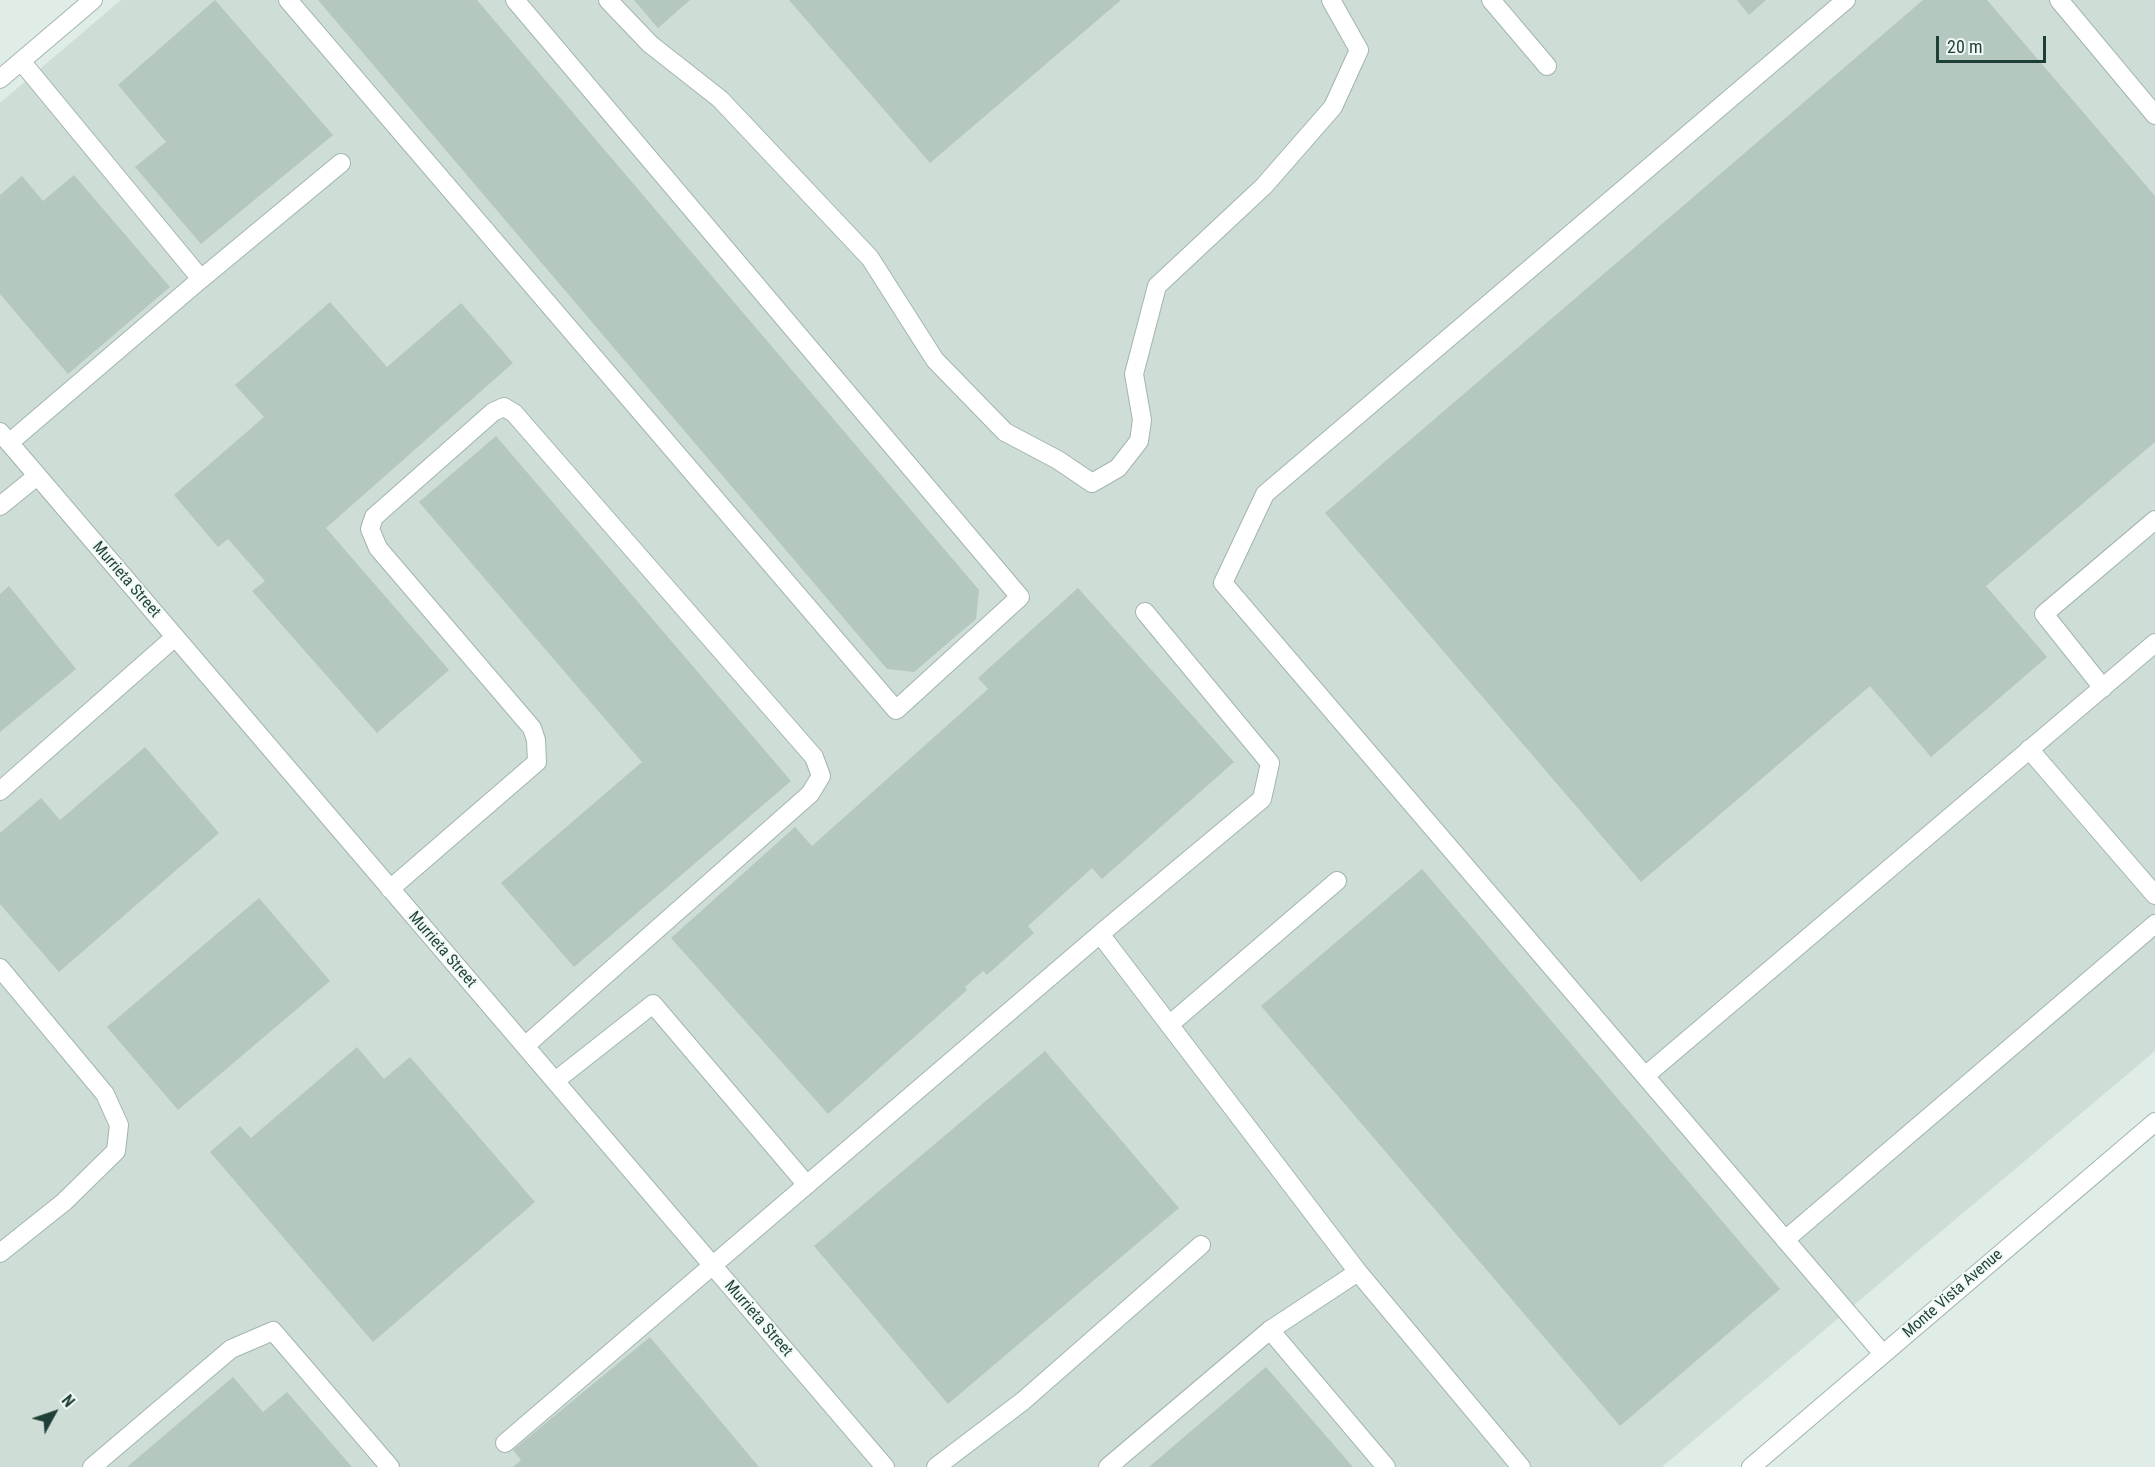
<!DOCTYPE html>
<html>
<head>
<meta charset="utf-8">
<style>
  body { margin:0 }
  #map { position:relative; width:2155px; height:1467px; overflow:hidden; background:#e0ede7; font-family:"Roboto Condensed",sans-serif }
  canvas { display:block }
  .north { position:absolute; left:24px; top:1383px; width:60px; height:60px; -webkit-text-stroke:4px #f1f9f5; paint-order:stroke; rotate:50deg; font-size:16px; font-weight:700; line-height:24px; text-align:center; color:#1e3f37 }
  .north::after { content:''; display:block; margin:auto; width:21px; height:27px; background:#1e3f37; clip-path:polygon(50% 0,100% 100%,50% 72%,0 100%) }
  .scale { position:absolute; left:1936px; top:36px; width:110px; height:27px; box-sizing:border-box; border:3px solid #1e3f37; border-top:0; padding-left:8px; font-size:18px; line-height:21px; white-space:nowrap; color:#1e3f37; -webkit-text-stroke:4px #f1f9f5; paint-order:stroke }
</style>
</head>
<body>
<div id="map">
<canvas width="2155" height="1467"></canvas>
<div class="north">N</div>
<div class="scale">20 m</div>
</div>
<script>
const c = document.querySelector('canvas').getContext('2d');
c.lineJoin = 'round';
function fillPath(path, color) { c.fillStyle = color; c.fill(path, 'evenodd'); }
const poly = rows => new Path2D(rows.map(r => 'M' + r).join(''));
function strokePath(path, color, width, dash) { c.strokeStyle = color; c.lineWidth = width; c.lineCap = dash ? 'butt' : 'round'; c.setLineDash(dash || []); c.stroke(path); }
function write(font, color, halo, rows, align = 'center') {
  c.font = font + ' "Roboto Condensed",sans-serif'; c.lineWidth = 4.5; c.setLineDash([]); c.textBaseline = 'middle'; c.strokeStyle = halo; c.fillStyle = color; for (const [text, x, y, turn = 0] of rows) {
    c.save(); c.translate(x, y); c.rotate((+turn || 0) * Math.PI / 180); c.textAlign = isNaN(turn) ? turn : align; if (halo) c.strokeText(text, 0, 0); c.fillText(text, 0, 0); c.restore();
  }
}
fillPath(poly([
  [121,0,2155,0,2155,1051,1662,1467,0,1467,0,103]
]), '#ceddd6');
fillPath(poly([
  [215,0,333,135,201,244,135,167,166,142,118,85],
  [318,0,477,0,979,590,976,619,914,672,887,669],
  [634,0,690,0,658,28],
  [789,0,1121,0,930,163],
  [1737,0,1766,0,1749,15],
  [1923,0,1987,0,2155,196,2155,442,1986,586,2047,657,1931,757,1870,686,1641,882,1325,513],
  [74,175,170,287,68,374,0,294,0,195,22,176,43,201],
  [330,302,387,367,461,303,513,363,326,528,449,670,377,733,252,591,265,581,228,539,218,547,174,495,264,417,235,385],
  [496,436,791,781,574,967,501,883,642,762,419,502],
  [9,586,76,669,0,732,0,594],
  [1078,588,1234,762,1102,879,1092,868,1028,926,1034,933,987,975,983,971,965,987,967,990,828,1114,671,938,795,827,812,846,988,689,978,678],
  [145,747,219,833,59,972,0,904,0,833,41,798,60,820],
  [1422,869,1780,1289,1620,1426,1261,1006],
  [259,898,330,981,178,1110,107,1027],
  [357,1047,384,1079,410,1057,535,1202,373,1342,210,1152,240,1126,251,1138],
  [1045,1051,1179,1208,948,1404,814,1246],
  [650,1337,759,1467,513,1467,521,1460,513,1450],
  [1266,1367,1353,1467,1149,1467],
  [233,1377,263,1412,287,1392,352,1467,127,1467]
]), '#b5c8c0');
const minor = poly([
  [288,0,896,710,1020,597,515,0],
  [608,0,650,44,720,99,870,258,935,360,1005,432,1058,460,1092,483,1118,468,1139,441,1142,420,1134,374,1157,286,1264,186,1333,107,1359,50,1331,0],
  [1491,0,1547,66],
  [1846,0,1265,494,1223,583,1883,1354],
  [2059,0,2155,115],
  [0,79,93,0],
  [201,279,341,163],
  [0,432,885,1467],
  [9,443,201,279,21,61],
  [0,506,37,476],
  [2103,688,2044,614,2155,520],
  [2029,749,2155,895],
  [0,791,175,637],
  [390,889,537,762,536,740,532,728,378,548,370,529,374,517,493,412,504,407,514,413,814,757,821,776,810,794,525,1046],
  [1100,934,1262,799,1270,763,1145,612],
  [0,968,105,1094,119,1125,116,1151,64,1202,0,1253],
  [1169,1025,1337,881],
  [1645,1076,2155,643],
  [555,1081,653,1004,807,1185],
  [1785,1240,2155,924],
  [1270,1330,1386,1467],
  [505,1443,1100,934,1358,1272,1521,1467],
  [92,1467,231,1349,273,1331,390,1467],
  [936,1467,1023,1401,1201,1245],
  [1108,1467,1270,1330,1358,1272],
  [1751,1467,2155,1122]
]);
strokePath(minor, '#a2b5af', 20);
strokePath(minor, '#fff', 18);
write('16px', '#1e3f37', '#f1f9f5', [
  ["Murrieta Street",126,580,49],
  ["Murrieta Street",442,950,49],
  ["Monte Vista Avenue",1953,1294,-41],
  ["Murrieta Street",758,1319,49]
]);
</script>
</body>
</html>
